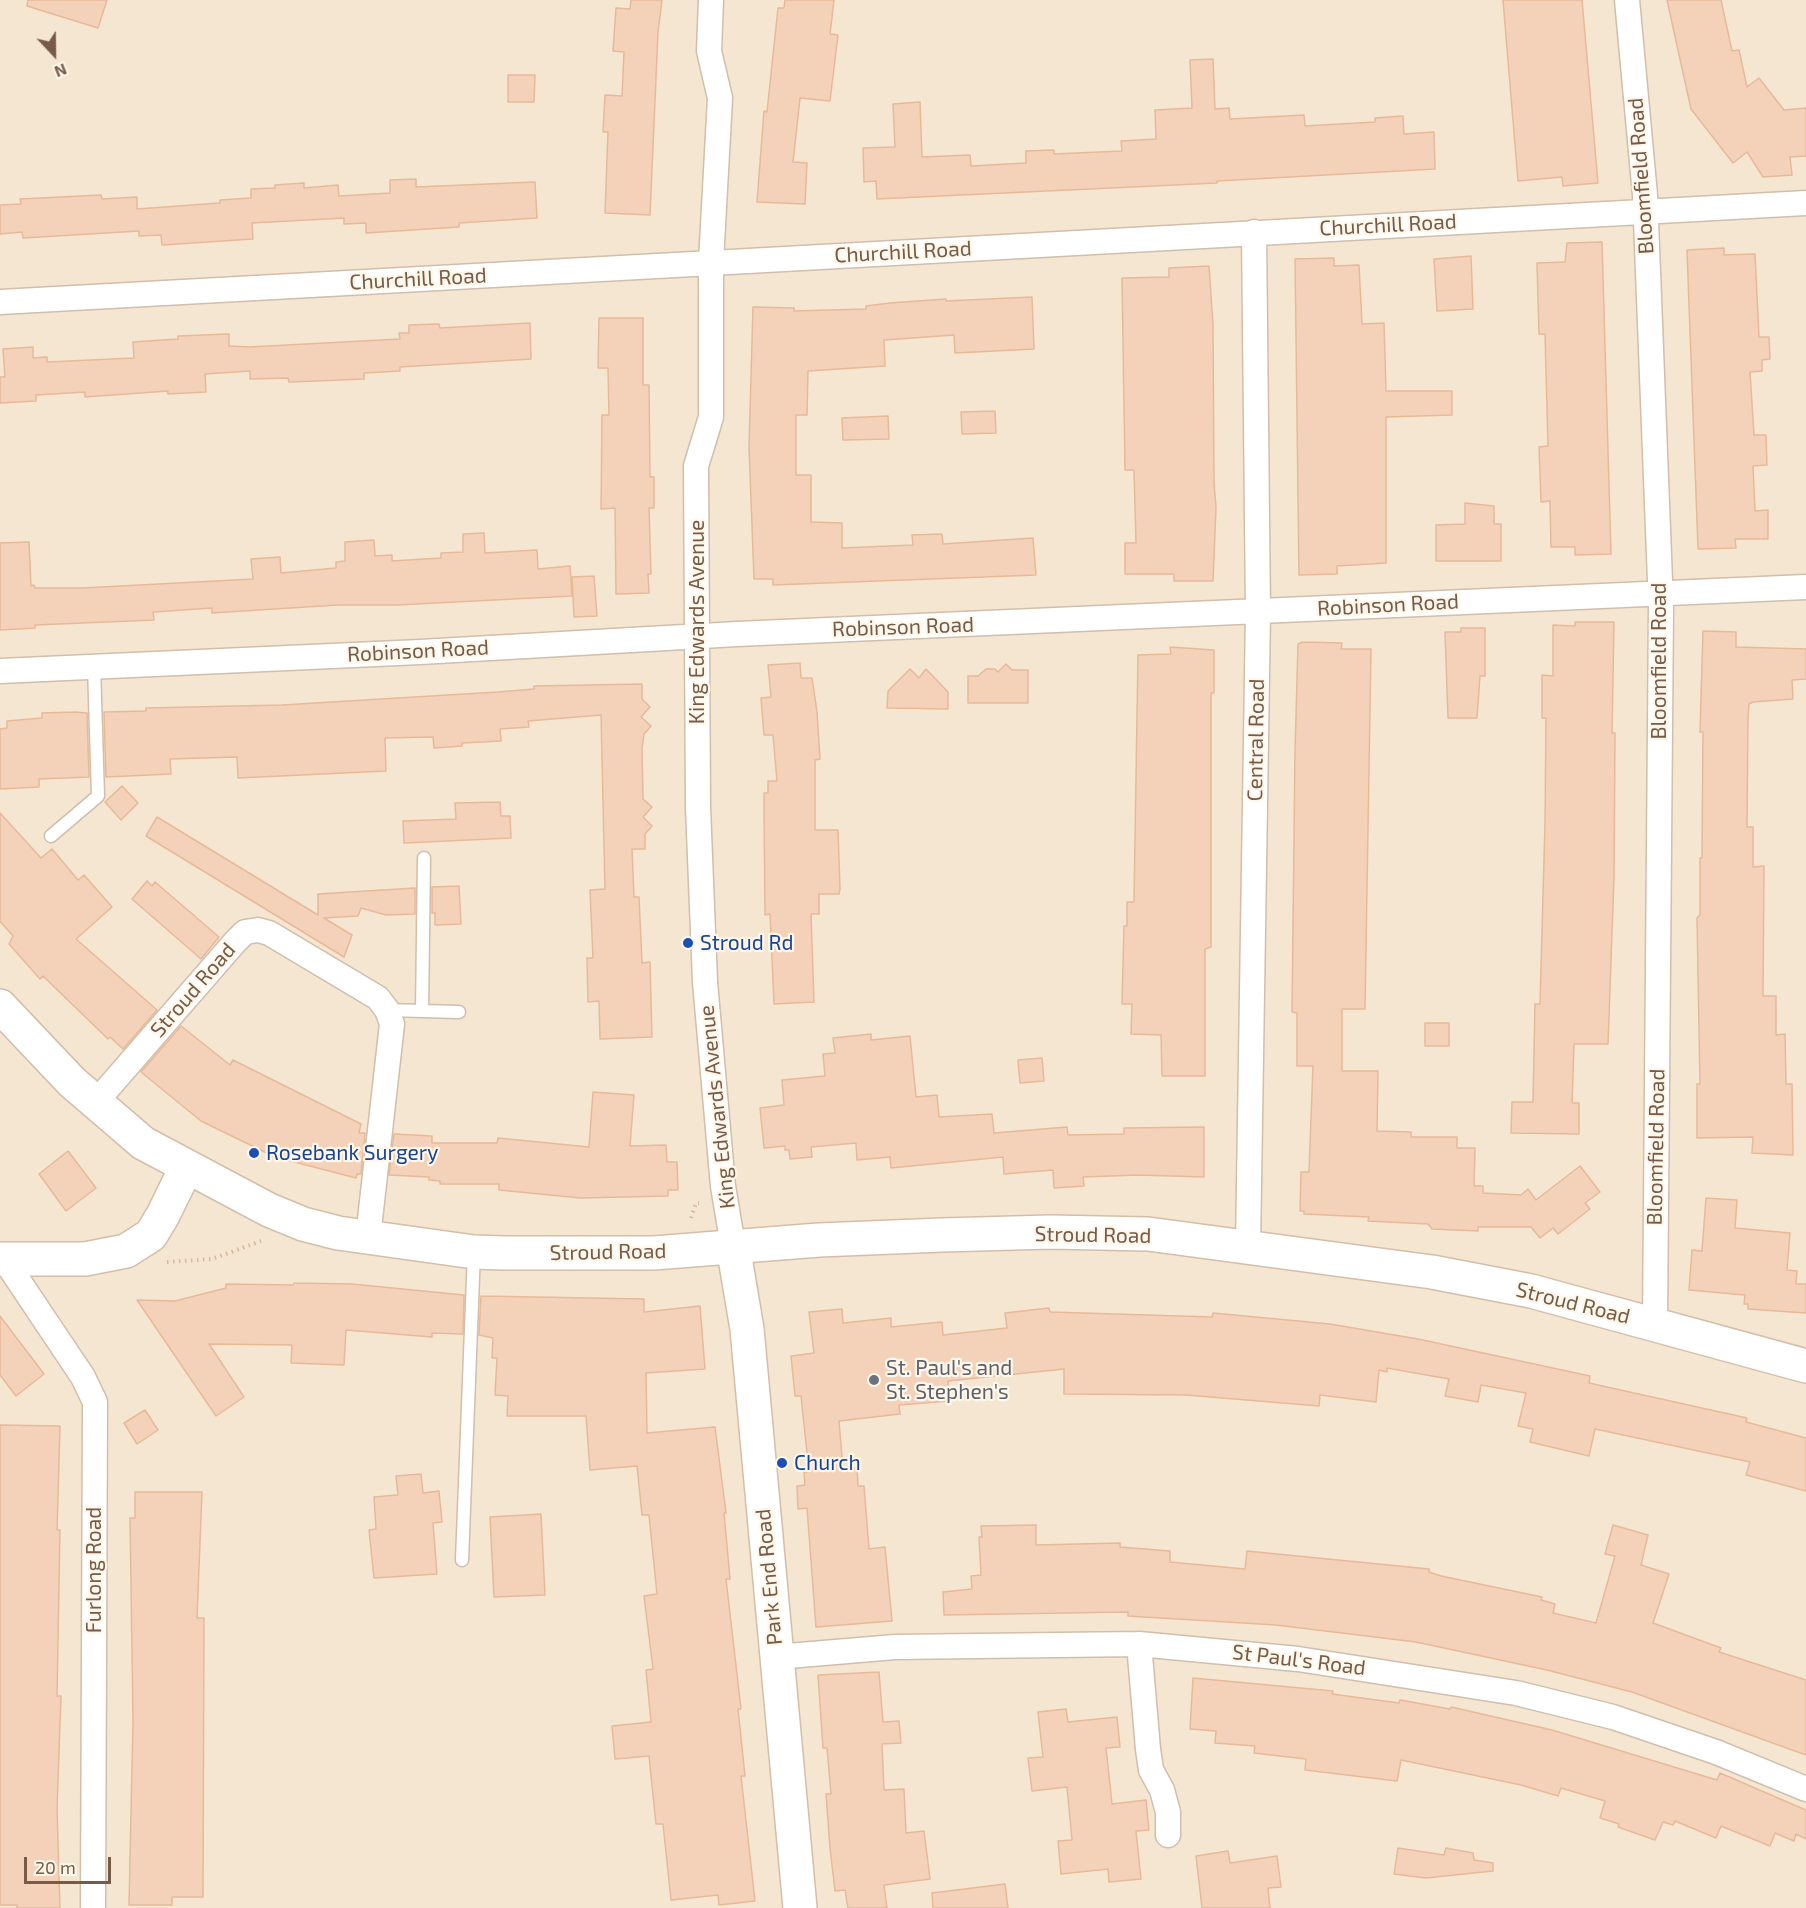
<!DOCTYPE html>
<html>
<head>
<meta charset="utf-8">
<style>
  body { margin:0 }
  #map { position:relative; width:1806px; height:1908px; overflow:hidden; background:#fdf4e3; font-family:"Exo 2",sans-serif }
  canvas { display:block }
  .north { position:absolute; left:24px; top:24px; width:60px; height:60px; -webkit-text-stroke:4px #fff7ea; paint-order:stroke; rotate:158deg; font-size:16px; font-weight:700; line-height:24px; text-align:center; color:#775a48 }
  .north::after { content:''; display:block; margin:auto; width:21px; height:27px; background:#775a48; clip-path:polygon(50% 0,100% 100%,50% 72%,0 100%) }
  .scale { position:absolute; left:24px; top:1857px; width:87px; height:27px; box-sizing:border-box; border:3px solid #775a48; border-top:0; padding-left:8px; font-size:18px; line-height:21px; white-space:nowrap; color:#775a48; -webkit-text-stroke:4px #fff7ea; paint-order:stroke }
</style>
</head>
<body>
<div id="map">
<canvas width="1806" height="1908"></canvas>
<div class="north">N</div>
<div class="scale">20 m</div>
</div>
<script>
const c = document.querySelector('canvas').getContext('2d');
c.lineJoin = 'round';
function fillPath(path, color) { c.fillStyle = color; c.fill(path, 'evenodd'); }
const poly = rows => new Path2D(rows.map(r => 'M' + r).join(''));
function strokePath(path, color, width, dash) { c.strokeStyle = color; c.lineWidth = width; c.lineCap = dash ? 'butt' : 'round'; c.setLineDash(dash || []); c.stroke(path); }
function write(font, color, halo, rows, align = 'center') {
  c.font = font + ' "Exo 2",sans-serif'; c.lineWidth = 4.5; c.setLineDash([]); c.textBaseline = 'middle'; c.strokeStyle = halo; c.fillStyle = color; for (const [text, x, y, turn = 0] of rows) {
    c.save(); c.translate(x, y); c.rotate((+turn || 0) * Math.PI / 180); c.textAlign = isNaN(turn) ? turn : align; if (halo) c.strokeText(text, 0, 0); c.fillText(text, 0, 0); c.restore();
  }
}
fillPath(poly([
  [0,0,1806,0,1806,1908,0,1908]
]), '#f5e6d1');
const building = poly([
  [28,0,107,0,98,28,27,6,28,0],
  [631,0,662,0,658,32,650,215,605,213,608,132,603,132,605,95,622,96,624,52,613,51,616,8,630,9,631,0],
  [785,0,834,0,830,34,838,35,830,101,800,98,793,162,807,163,805,204,757,202,764,111,767,112,778,8,784,8,785,0],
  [1503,0,1582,0,1598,183,1563,186,1562,177,1518,181,1503,0],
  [1667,0,1721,0,1732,51,1739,50,1747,87,1759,78,1784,110,1806,108,1806,156,1790,157,1792,175,1763,177,1747,152,1733,163,1691,109,1667,0],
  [1213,59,1215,109,1229,108,1230,119,1304,115,1305,126,1375,122,1375,118,1403,116,1404,134,1434,132,1435,169,1217,181,1217,183,877,199,876,181,864,182,863,148,895,147,893,104,920,102,922,157,970,155,971,166,1026,163,1026,151,1054,150,1054,154,1122,151,1121,141,1156,139,1155,110,1192,108,1190,60,1213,59],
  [508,75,535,75,534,102,508,102,508,75],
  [416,179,416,187,535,182,537,218,459,223,459,227,366,233,366,223,344,224,344,218,252,223,253,239,162,245,161,235,139,236,139,231,23,238,22,232,0,234,0,205,21,204,20,199,101,195,102,199,137,197,137,209,220,203,220,200,251,198,251,189,275,188,275,185,304,183,304,188,338,185,339,196,390,193,390,180,416,179],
  [1602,242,1611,554,1575,555,1575,547,1551,547,1550,501,1541,502,1539,447,1548,446,1545,334,1539,334,1537,263,1565,262,1567,243,1602,242],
  [1724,248,1724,255,1755,254,1759,337,1769,337,1770,359,1762,360,1762,371,1750,372,1754,435,1766,435,1767,465,1753,466,1755,511,1768,510,1768,539,1735,539,1736,548,1698,549,1687,250,1724,248],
  [1471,256,1473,309,1437,311,1434,259,1471,256],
  [1334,258,1334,266,1359,265,1362,324,1384,323,1386,391,1452,391,1452,415,1386,417,1386,563,1337,566,1337,574,1299,575,1295,259,1334,258],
  [1209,266,1213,325,1214,483,1216,507,1213,581,1174,581,1174,574,1125,574,1125,543,1136,543,1134,470,1125,470,1122,278,1169,277,1169,268,1209,266],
  [1032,297,1034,349,955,353,954,335,884,340,885,366,808,371,807,415,796,415,796,475,811,475,811,522,842,523,842,548,913,545,912,535,942,534,943,544,1033,538,1036,575,773,585,773,579,754,579,749,447,753,307,794,308,794,311,866,309,866,306,890,303,946,299,946,301,1032,297],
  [599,318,643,318,643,385,649,385,650,477,654,477,654,508,649,508,651,574,648,574,649,593,616,594,615,508,601,509,602,415,609,415,608,368,598,368,599,318],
  [530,323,531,359,400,367,400,371,364,373,364,379,316,381,289,382,288,378,250,379,250,371,205,374,206,392,168,394,168,391,85,397,85,392,36,395,36,401,0,403,0,377,5,377,3,349,33,347,33,358,47,357,47,362,134,358,133,342,178,339,178,336,229,334,229,346,249,347,400,339,399,333,409,333,409,325,439,324,440,328,530,323],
  [995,411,996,433,962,434,961,412,995,411],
  [888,416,889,439,843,440,842,418,888,416],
  [1465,503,1494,506,1494,524,1501,524,1501,561,1436,561,1436,525,1465,524,1465,503],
  [484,533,485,553,537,550,538,569,570,566,572,596,397,605,337,605,212,613,212,608,153,612,154,620,35,625,35,628,0,630,0,543,29,542,31,586,34,585,35,588,83,588,253,579,251,559,280,557,281,573,336,568,336,562,345,561,345,542,374,540,375,556,392,555,392,561,441,558,441,553,463,552,463,534,484,533],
  [594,576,597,616,574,617,572,577,594,576],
  [1575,622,1614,622,1612,733,1615,733,1614,877,1608,1044,1574,1044,1572,1103,1579,1103,1579,1134,1511,1133,1512,1102,1533,1102,1535,1004,1540,1004,1545,823,1546,718,1542,718,1542,675,1553,676,1553,625,1575,626,1575,622],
  [1461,628,1485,628,1485,676,1480,676,1477,718,1448,718,1445,632,1461,632,1461,628],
  [1703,631,1736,632,1736,647,1806,649,1806,679,1792,680,1793,699,1753,702,1749,704,1748,717,1747,827,1753,827,1753,867,1764,866,1763,996,1776,996,1776,1035,1785,1034,1786,1084,1792,1084,1793,1155,1752,1153,1753,1137,1697,1138,1697,1084,1700,1084,1697,918,1700,915,1700,858,1702,858,1703,732,1700,732,1703,631],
  [1302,642,1342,643,1341,649,1371,649,1365,1009,1342,1009,1342,1071,1378,1071,1377,1131,1411,1132,1411,1137,1457,1137,1457,1148,1475,1148,1474,1186,1483,1186,1483,1193,1521,1195,1528,1189,1536,1200,1580,1166,1600,1192,1585,1203,1590,1209,1558,1234,1553,1228,1540,1238,1531,1227,1478,1227,1478,1231,1432,1229,1428,1224,1368,1221,1369,1217,1304,1214,1304,1211,1300,1211,1301,1172,1309,1172,1313,1066,1297,1066,1297,1013,1292,1012,1295,752,1298,644,1302,642],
  [1170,647,1214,650,1214,693,1211,693,1211,947,1205,949,1205,1076,1162,1076,1161,1035,1131,1034,1132,1004,1122,1004,1124,926,1127,926,1127,902,1134,902,1138,655,1171,654,1170,647],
  [800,663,801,678,812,678,817,712,820,759,815,760,815,830,838,830,840,889,839,894,819,894,819,914,811,914,814,1002,774,1004,770,914,765,915,764,811,764,793,768,793,768,781,777,781,773,735,764,735,761,698,771,697,768,665,800,663],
  [1006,664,1012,670,1028,670,1028,703,968,703,968,676,978,676,986,669,995,669,998,672,1006,664],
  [910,669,919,678,926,669,948,692,948,709,887,708,888,691,910,669],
  [642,684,642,699,650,707,641,717,651,726,644,734,642,749,643,799,652,807,643,817,652,826,645,834,645,849,632,849,634,897,639,897,642,963,650,962,652,1037,600,1039,599,1001,588,1002,587,958,593,958,590,890,605,889,601,715,528,721,529,727,500,729,501,741,462,743,462,746,434,748,433,737,385,738,386,771,238,778,237,757,170,759,171,774,106,777,104,712,146,711,146,708,282,705,498,692,534,689,534,686,642,684],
  [74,712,87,713,89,777,39,779,39,787,0,789,0,729,7,728,7,721,42,718,42,713,74,712],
  [122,786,138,803,121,820,105,802,122,786],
  [500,802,501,816,510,816,511,838,404,843,403,821,456,819,455,803,500,802],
  [0,813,41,858,52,849,78,880,84,875,112,907,76,939,157,1010,123,1049,110,1037,108,1039,43,976,40,979,9,944,13,936,0,921,0,813],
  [157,817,318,915,318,894,415,888,415,914,386,915,361,908,358,916,324,918,352,935,344,957,146,836,157,817],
  [147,881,152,886,155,882,219,937,201,959,132,899,147,881],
  [459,886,461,924,435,925,435,913,432,913,432,887,459,886],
  [1425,1023,1449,1023,1449,1046,1425,1046,1425,1023],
  [181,1026,230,1065,233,1060,361,1124,359,1133,365,1133,361,1174,357,1174,356,1178,275,1157,201,1121,141,1072,181,1026],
  [871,1034,871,1040,910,1036,916,1097,937,1095,939,1117,992,1114,994,1133,1067,1127,1068,1135,1124,1134,1124,1128,1204,1127,1204,1177,1139,1175,1083,1177,1084,1186,1054,1188,1053,1170,1004,1174,1003,1157,891,1168,890,1157,857,1160,856,1143,811,1147,812,1157,790,1159,789,1150,785,1150,785,1146,764,1148,760,1108,784,1105,782,1080,825,1076,823,1054,835,1053,833,1038,871,1034],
  [1042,1058,1044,1081,1020,1083,1018,1060,1042,1058],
  [593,1092,634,1095,630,1146,666,1145,667,1162,677,1162,678,1190,668,1190,668,1196,581,1198,499,1190,499,1184,440,1184,440,1181,429,1180,429,1177,389,1175,394,1134,432,1136,432,1143,497,1143,498,1138,589,1147,593,1092],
  [68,1151,96,1188,66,1211,39,1174,68,1151],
  [1706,1198,1737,1200,1735,1228,1790,1233,1787,1270,1797,1271,1796,1284,1806,1284,1806,1313,1748,1309,1748,1304,1744,1304,1745,1295,1689,1290,1692,1250,1702,1251,1706,1198],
  [294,1283,352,1284,464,1295,463,1334,432,1333,432,1337,346,1330,344,1365,291,1363,292,1345,209,1344,244,1397,216,1416,137,1300,175,1301,226,1288,226,1284,293,1285,294,1283],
  [481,1296,644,1299,644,1312,700,1306,705,1369,646,1373,647,1433,715,1427,726,1513,724,1513,730,1579,726,1579,741,1709,738,1709,745,1776,741,1776,755,1901,719,1905,718,1895,671,1900,663,1824,656,1824,649,1756,615,1759,612,1726,651,1722,646,1670,653,1669,644,1596,657,1594,649,1515,642,1515,637,1466,590,1470,586,1416,507,1416,508,1396,495,1395,497,1358,492,1358,493,1338,479,1335,481,1296],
  [1049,1308,1050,1312,1212,1317,1213,1313,1330,1324,1418,1339,1590,1376,1589,1383,1747,1418,1746,1422,1806,1438,1806,1491,1746,1475,1750,1462,1595,1429,1589,1456,1530,1442,1533,1429,1518,1426,1526,1393,1481,1385,1478,1402,1445,1396,1449,1379,1387,1368,1387,1372,1379,1370,1376,1402,1320,1395,1319,1406,1186,1395,1064,1394,1064,1369,948,1381,950,1401,899,1405,900,1414,839,1421,843,1469,857,1468,858,1486,864,1486,869,1549,885,1547,892,1621,816,1627,807,1508,798,1509,797,1486,805,1485,804,1472,809,1472,801,1396,795,1396,791,1356,814,1353,809,1312,842,1309,843,1323,891,1318,891,1327,942,1322,943,1335,1007,1328,1005,1313,1049,1308],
  [0,1316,44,1374,16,1396,0,1375,0,1316],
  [145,1410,158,1430,137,1444,124,1423,145,1410],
  [0,1425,60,1426,57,1530,60,1530,57,1696,61,1696,57,1808,60,1908,17,1908,17,1905,0,1905,0,1425],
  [421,1474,423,1493,439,1491,442,1522,433,1523,437,1574,374,1578,369,1530,376,1529,374,1497,398,1495,396,1476,421,1474],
  [135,1492,202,1492,197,1618,204,1618,203,1897,172,1897,172,1905,129,1905,133,1721,130,1518,135,1518,135,1492],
  [541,1514,545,1595,494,1597,490,1517,541,1514],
  [1036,1525,1036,1545,1120,1543,1120,1547,1170,1551,1170,1562,1245,1569,1247,1551,1429,1569,1429,1572,1441,1576,1542,1597,1541,1600,1555,1604,1553,1613,1596,1623,1615,1556,1605,1554,1613,1525,1648,1535,1641,1565,1669,1574,1653,1623,1721,1648,1719,1652,1806,1680,1806,1755,1632,1692,1547,1670,1416,1642,1276,1625,1128,1616,1128,1612,944,1615,943,1592,972,1589,971,1576,981,1575,979,1537,982,1537,981,1526,1036,1525],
  [879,1672,883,1722,899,1721,901,1743,882,1744,884,1790,904,1789,906,1833,924,1831,930,1879,884,1885,887,1908,848,1908,845,1890,835,1891,830,1848,826,1794,831,1794,827,1748,823,1748,818,1675,879,1672],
  [1193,1678,1333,1691,1332,1694,1399,1703,1400,1700,1450,1709,1451,1707,1552,1730,1717,1780,1720,1773,1806,1810,1806,1839,1796,1834,1794,1841,1775,1833,1770,1846,1721,1826,1716,1838,1675,1821,1673,1825,1663,1822,1655,1840,1618,1827,1619,1824,1600,1818,1605,1801,1561,1788,1558,1796,1521,1785,1401,1760,1397,1781,1305,1770,1306,1759,1254,1753,1255,1746,1215,1743,1216,1731,1190,1729,1193,1678],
  [1066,1709,1068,1722,1117,1717,1120,1747,1106,1748,1112,1804,1146,1800,1149,1830,1136,1831,1141,1879,1109,1882,1108,1869,1061,1874,1058,1841,1072,1840,1067,1787,1032,1791,1028,1758,1043,1757,1038,1712,1066,1709],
  [1398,1848,1444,1855,1446,1848,1473,1853,1474,1860,1493,1863,1493,1871,1426,1878,1394,1874,1398,1848],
  [1228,1851,1230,1863,1277,1856,1281,1887,1268,1888,1270,1908,1202,1908,1196,1856,1228,1851],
  [1005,1884,1008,1908,933,1908,932,1893,1005,1884]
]);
fillPath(building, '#f4d2b9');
strokePath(building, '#e8b999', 1.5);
const lane = poly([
  [51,836,98,796,94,666],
  [387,1010,459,1012],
  [422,1011,424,858],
  [462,1560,474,1252]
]);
const street = poly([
  [711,0,709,51,720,98,711,262,711,417,696,466,698,807,705,982,723,1186,733,1246],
  [1627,0,1645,195,1661,607,1655,1323],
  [0,302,1806,203],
  [0,671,420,652,737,634,1806,587],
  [95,1103,235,942,245,932,258,930,269,933,378,998,387,1010,392,1024,368,1237],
  [1248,1247,1258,612,1254,232],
  [4,1259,83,1377,95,1402,93,1908],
  [1139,1644,1148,1749,1151,1770,1162,1790,1168,1812,1168,1835],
  [776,1657,895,1647,1139,1644,1298,1659,1516,1693,1613,1717,1716,1752,1806,1789]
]);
const secondary = poly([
  [0,1006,72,1082,143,1143,269,1210,303,1224,338,1233,474,1252,503,1253,654,1253,819,1240,942,1235,1050,1232,1148,1234,1432,1272,1531,1291,1806,1366],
  [733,1246,747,1329,800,1908],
  [0,1259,85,1259,126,1251,151,1235,163,1215,186,1168]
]);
strokePath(lane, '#d1beac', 15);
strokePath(street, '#d1beac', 27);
strokePath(secondary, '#d5bea9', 36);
strokePath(poly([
  [691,1218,696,1203,699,1203],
  [167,1262,212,1259,261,1241]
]), '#d9b69c', 4, [1.5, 4.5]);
strokePath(lane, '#fff', 12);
strokePath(street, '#fff', 24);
strokePath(secondary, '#fff', 33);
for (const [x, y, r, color] of [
  [688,943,6,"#1a4fb4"],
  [254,1153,6,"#1a4fb4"],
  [874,1380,6,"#6b7280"],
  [782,1463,6,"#1a4fb4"]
]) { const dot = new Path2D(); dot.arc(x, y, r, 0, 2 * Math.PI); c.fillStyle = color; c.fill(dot); strokePath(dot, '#fff7ea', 2); }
write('21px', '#775a48', '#fff7ea', [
  ["Bloomfield Road",1641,176,-94],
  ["Churchill Road",1388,225,-3],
  ["Churchill Road",903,252,-3],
  ["Churchill Road",418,279,-3],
  ["Robinson Road",1388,605,-3],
  ["King Edwards Avenue",697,622,-90],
  ["Robinson Road",903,627,-2],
  ["Robinson Road",418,651,-3],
  ["Bloomfield Road",1659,661,-90],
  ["Central Road",1256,740,-89],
  ["Stroud Road",193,990,-49],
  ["King Edwards Avenue",717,1107,-96],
  ["Bloomfield Road",1656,1147,-89],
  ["Stroud Road",1093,1235,1],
  ["Stroud Road",608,1252,-1],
  ["Stroud Road",1573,1303,14],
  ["Furlong Road",94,1570,-90],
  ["Park End Road",769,1577,-95],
  ["St Paul's Road",1299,1660,7]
]);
write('21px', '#164399', '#fff7ea', [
  ["Stroud Rd",700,943],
  ["Rosebank Surgery",266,1153],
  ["Church",794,1463]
], 'left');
write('21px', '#5b616d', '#fff7ea', [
  ["St. Paul's and",886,1368],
  ["St. Stephen's",886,1392]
], 'left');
</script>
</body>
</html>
